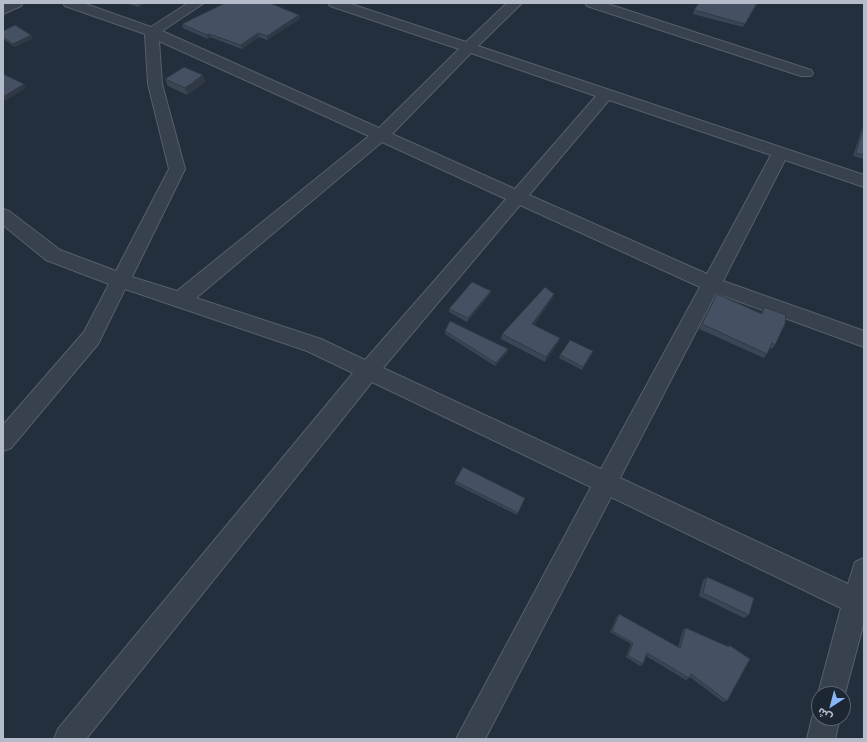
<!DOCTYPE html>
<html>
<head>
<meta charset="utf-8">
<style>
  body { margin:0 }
  #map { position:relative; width:867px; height:742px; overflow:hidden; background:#242f3e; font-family:Barlow,"Noto Sans Arabic",sans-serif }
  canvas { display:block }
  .frame { position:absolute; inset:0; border:4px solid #b4bcc9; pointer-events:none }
  .north { position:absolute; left:811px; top:686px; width:40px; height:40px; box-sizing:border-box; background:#1d2633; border:1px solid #59626f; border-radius:50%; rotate:216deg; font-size:11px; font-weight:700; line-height:16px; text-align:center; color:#b4bcc9 }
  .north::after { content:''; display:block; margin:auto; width:14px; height:18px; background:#8ab4f8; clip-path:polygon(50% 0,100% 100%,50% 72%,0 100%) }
</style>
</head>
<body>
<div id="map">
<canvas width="867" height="742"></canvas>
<div class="frame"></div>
<div class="north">ش</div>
</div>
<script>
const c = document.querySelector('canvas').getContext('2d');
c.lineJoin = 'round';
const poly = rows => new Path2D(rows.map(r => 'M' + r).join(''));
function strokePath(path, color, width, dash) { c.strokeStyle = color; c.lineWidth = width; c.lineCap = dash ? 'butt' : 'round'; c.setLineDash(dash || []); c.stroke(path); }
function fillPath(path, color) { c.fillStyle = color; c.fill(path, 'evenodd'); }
const minor = poly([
  [63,3,83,3,151,27,188,3,204,3,162,31,379,128,459,49,330,6,328,3,348,3,466,42,507,3,522,3,478,46,864,175,864,187,785,160,723,281,864,331,864,347,716,293,620,478,848,584,855,562,864,558,864,622,843,701,843,694,819,694,819,696,818,694,841,608,611,497,485,739,456,739,591,487,372,382,86,739,54,739,58,729,353,373,307,351,125,289,98,344,11,448,3,451,3,425,84,332,109,284,46,260,3,225,3,209,9,211,60,250,116,271,169,169,148,84,145,34,65,6,63,3],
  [159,41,369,136,177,291,132,277,185,169,162,84,159,41],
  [471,53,596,96,515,189,392,134,471,53],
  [609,100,771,155,707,274,529,195,609,100],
  [382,142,506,199,365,360,321,339,196,298,382,142],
  [520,205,700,287,601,469,383,368,520,205],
  [585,3,605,3,811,70,813,73,811,76,801,76,587,6,585,3],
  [819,707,819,718,840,718,835,739,807,739,812,718,816,708,819,707]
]);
const tertiary = poly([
  [6,3,23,3,21,6,3,14,3,4,6,3]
]);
strokePath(minor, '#565f6c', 2);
strokePath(tertiary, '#565f6c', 2);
fillPath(minor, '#38414e');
fillPath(tertiary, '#38414e');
fillPath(poly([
  [125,3,145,3,139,7],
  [699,3,758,3,743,27,693,14,694,10],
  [299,15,300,19,267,40,259,37,242,49,210,37,208,39,183,28,182,24],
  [3,31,33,38,15,47,3,39],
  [165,79,205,82,187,95,168,86],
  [864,126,864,159,853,156,862,129],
  [490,294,467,322,449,312,449,309],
  [554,294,552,299,534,325,560,338,558,343,545,362,501,339,502,334],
  [717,294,761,313,764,307,775,345,772,349,770,348,767,354,764,358,699,329],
  [445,331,508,349,508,352,495,366,445,334],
  [593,351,592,354,582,370,559,358,560,355],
  [455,481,524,500,517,515,455,484],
  [707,577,749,615,744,618,699,596,703,580],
  [619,614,678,647,683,630,686,628,727,646,729,645,727,701,723,702,690,677,689,678,686,680,646,656,643,664,640,666,626,657,631,644,610,632,617,616]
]), '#3b4654');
fillPath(poly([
  [138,3,145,3,139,7],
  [757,3,758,3,743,27,745,24],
  [299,15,300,19,267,40,267,36],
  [258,33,259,37,242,49,241,45],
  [209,34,210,37,208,39,207,35],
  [31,35,33,38,15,47,13,44],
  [203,75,205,82,187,95,185,88],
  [24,84,26,88,3,102,3,97],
  [491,291,490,294,467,322,468,318],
  [554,294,552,299,531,329,532,324],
  [560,338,558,343,545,362,546,357],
  [508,349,508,352,495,366,496,363],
  [593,351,592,354,582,370,583,367]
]), '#303945');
const building = poly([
  [225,3,270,3,299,15,267,36,258,33,241,45,209,34,207,35,182,24,225,3],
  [699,3,757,3,745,24,694,10,699,3],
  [15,25,31,35,13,44,3,37,3,31,15,25],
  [184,67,203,75,185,88,165,79,184,67],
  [3,74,24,84,3,97,3,74],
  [864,126,864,155,856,153,864,126],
  [472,282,491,291,468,318,449,309,472,282],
  [545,287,554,294,532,324,560,338,546,357,502,334,545,287],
  [717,294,762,314,764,307,786,315,785,324,775,345,772,343,767,354,702,324,717,294],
  [450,321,508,349,496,363,445,331,450,321],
  [570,340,593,351,583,367,560,355,570,340],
  [463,467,525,498,518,513,455,481,463,467],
  [707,577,754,598,749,615,703,593,707,577],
  [619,614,680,648,686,628,729,647,729,645,750,659,727,701,691,674,689,678,647,653,643,664,628,656,633,643,612,631,619,614]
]);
fillPath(building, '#455162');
strokePath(building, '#303945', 1);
</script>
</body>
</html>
